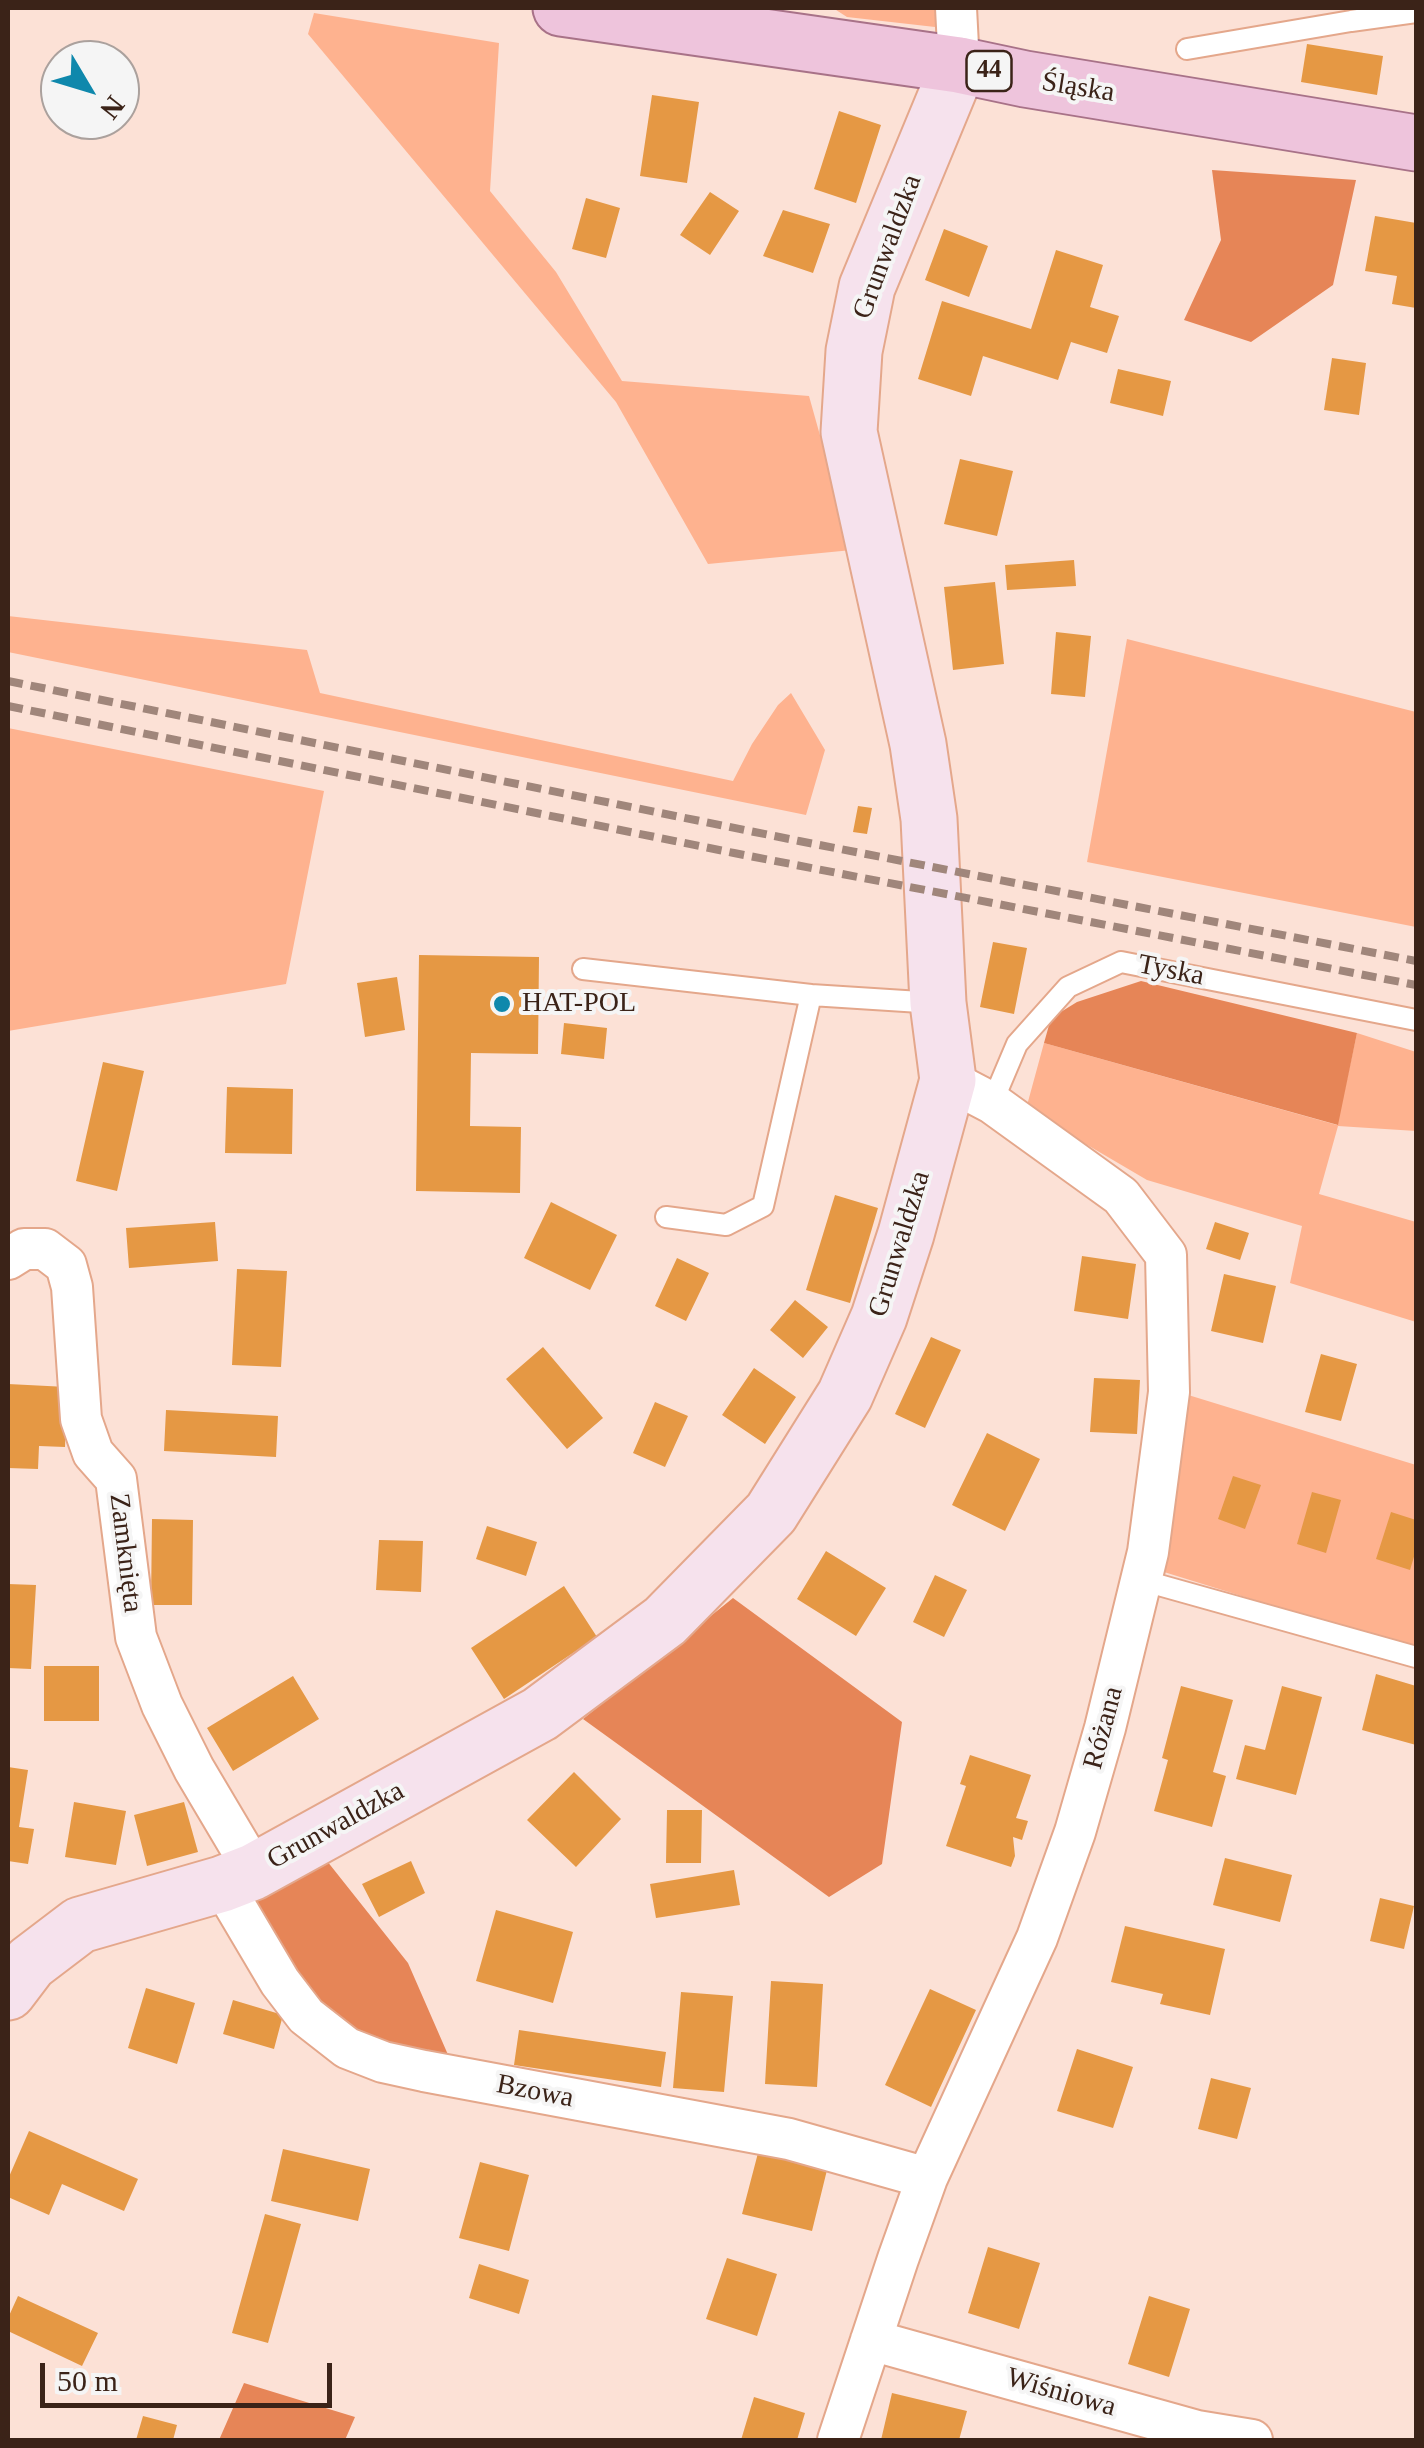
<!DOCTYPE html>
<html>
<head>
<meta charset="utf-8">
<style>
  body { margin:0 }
  #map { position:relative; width:1424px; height:2448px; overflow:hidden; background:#fce1d6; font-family:Georgia,serif }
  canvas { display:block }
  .frame { position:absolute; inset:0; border:10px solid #3b2318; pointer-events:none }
  .north { position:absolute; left:40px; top:40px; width:100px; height:100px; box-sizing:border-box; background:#f5f5f5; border:2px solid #aba19d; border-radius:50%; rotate:128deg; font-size:28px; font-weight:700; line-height:40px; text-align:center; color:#3b2318 }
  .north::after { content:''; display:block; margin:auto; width:35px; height:45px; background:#0f88ac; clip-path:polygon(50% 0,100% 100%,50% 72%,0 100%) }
  .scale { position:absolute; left:40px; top:2363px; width:292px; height:45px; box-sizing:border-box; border:5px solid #3b2318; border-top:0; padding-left:12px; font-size:30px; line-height:35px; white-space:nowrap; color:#3b2318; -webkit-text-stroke:8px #f5f5f5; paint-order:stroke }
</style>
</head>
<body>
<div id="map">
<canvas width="1424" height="2448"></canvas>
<div class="frame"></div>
<div class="north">N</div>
<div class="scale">50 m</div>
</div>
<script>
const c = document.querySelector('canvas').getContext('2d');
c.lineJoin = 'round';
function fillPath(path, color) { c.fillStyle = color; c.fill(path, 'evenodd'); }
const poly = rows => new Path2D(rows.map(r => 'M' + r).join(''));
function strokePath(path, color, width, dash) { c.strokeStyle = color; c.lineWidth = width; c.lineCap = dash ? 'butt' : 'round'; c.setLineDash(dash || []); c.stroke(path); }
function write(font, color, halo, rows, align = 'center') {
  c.font = font + ' Georgia,serif'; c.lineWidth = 8; c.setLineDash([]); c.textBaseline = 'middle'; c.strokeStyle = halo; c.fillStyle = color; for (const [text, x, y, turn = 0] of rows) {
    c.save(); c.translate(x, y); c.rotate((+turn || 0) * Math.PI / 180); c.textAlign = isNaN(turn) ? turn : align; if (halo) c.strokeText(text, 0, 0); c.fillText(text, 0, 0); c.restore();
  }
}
fillPath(poly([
  [833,8,973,8,979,32,847,17],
  [314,13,499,43,490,191,556,272,622,381,809,396,852,550,708,564,616,402,308,34],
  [8,616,307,650,320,693,733,781,752,744,778,705,791,693,825,750,806,815,8,652],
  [1127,639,1416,712,1416,927,1087,862],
  [8,728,324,791,286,984,8,1031],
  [1357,1033,1416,1052,1416,1131,1338,1126,1319,1194,1416,1222,1416,1322,1290,1283,1302,1226,1147,1180,1026,1109,1044,1043,1337,1125],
  [1185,1394,1416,1465,1416,1650,1164,1572]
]), '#feb28f');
fillPath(poly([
  [1212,170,1356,180,1333,285,1251,342,1184,320,1221,240],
  [1141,981,1357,1033,1338,1125,1044,1043,1051,1018,1077,1002],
  [733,1598,902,1722,882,1864,829,1897,583,1719],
  [327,1861,408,1963,449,2057,355,2034,290,1971,252,1897],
  [244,2383,355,2417,345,2440,219,2440]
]), '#e68557');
fillPath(poly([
  [1307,44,1383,56,1377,95,1301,82],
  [652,95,699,102,687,183,640,176],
  [839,111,881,125,856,203,814,189],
  [710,192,739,211,710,255,680,235],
  [586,198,620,208,606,258,572,249],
  [783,210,830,224,813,273,763,256],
  [1375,216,1416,223,1416,308,1392,304,1397,276,1365,271],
  [944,229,988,246,969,297,925,280],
  [1056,250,1103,265,1090,307,1119,316,1107,353,1071,342,1058,380,983,356,971,396,918,379,942,301,1031,329],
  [1332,358,1366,363,1359,415,1324,410],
  [1118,369,1171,381,1163,416,1110,403],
  [960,459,1013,471,997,536,944,524],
  [1074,560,1076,586,1007,590,1005,565],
  [995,582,1004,664,953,670,944,587],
  [1056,632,1091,636,1085,697,1051,694],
  [858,806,872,808,867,834,853,832],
  [993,942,1027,948,1014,1014,980,1007],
  [419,955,539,957,538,1054,471,1053,470,1126,521,1127,520,1193,416,1191],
  [397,977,405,1030,365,1037,357,983],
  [564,1023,607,1028,604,1059,561,1054],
  [103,1062,144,1071,117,1191,76,1181],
  [227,1087,293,1089,292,1154,225,1153],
  [835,1195,878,1208,850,1303,806,1290],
  [551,1202,617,1235,590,1290,524,1258],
  [215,1222,218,1261,129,1268,126,1228],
  [1215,1222,1249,1233,1240,1260,1206,1249],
  [1082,1256,1136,1264,1128,1319,1074,1311],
  [677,1258,709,1273,686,1321,655,1306],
  [237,1269,287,1271,281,1367,232,1365],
  [1224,1274,1276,1286,1263,1343,1211,1331],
  [795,1300,828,1327,803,1358,770,1330],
  [931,1337,961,1350,925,1428,895,1414],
  [543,1347,603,1418,567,1449,506,1379],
  [1321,1354,1357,1364,1341,1421,1305,1412],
  [754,1368,796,1397,765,1444,722,1415],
  [1094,1378,1140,1380,1137,1434,1090,1432],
  [8,1384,67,1387,65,1447,39,1446,38,1469,8,1468],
  [655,1402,688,1416,665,1467,633,1453],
  [166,1410,278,1416,276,1457,164,1451],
  [987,1433,1040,1459,1005,1531,952,1505],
  [1233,1476,1261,1485,1245,1529,1218,1519],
  [1312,1492,1341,1500,1326,1553,1297,1544],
  [1391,1512,1416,1520,1416,1550,1410,1570,1376,1559],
  [152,1519,193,1520,192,1605,151,1605],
  [487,1526,537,1542,526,1576,476,1559],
  [379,1540,423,1541,421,1592,376,1590],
  [826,1551,886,1588,856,1636,797,1599],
  [935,1575,967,1590,944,1637,913,1622],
  [8,1584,36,1585,31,1669,8,1668],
  [564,1586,597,1637,504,1699,471,1648],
  [44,1666,99,1666,99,1721,44,1721],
  [1376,1674,1416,1686,1416,1745,1362,1730],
  [293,1676,319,1719,233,1771,207,1728],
  [1181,1686,1233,1700,1213,1772,1226,1776,1212,1827,1154,1811,1168,1760,1162,1758],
  [1282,1686,1322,1697,1296,1795,1236,1779,1245,1745,1265,1750],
  [970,1755,1031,1775,1016,1818,1028,1821,1022,1840,1013,1837,1015,1856,1011,1867,946,1846,966,1786,960,1784],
  [8,1767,28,1770,19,1827,34,1829,28,1864,8,1861],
  [574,1772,621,1819,576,1867,527,1820],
  [74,1802,126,1811,116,1865,65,1857],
  [184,1802,198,1852,147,1866,134,1815],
  [667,1810,702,1810,701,1863,666,1863],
  [1225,1858,1292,1875,1280,1922,1213,1905],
  [411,1861,425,1893,379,1917,362,1884],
  [734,1870,740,1905,656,1918,650,1884],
  [1380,1898,1414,1906,1404,1949,1370,1941],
  [496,1910,573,1932,553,2003,476,1981],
  [1125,1926,1225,1949,1210,2015,1160,2004,1163,1994,1111,1982],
  [771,1981,823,1984,817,2087,765,2084],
  [146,1988,195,2003,177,2064,128,2048],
  [930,1989,976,2010,931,2107,885,2085],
  [681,1992,733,1996,724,2092,673,2088],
  [233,2000,283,2015,274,2049,223,2034],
  [519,2030,666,2052,661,2087,514,2065],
  [1077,2049,1133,2067,1113,2128,1057,2111],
  [1211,2078,1251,2088,1237,2139,1198,2129],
  [29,2131,138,2179,124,2211,62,2184,49,2215,8,2197,8,2179],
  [283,2149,370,2169,358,2221,271,2201],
  [758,2153,827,2170,812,2231,742,2214],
  [480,2162,529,2175,509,2251,459,2238],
  [265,2214,301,2224,268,2343,232,2333],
  [988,2247,1040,2263,1019,2329,968,2313],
  [727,2258,777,2274,757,2336,706,2319],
  [479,2264,529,2280,519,2314,469,2298],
  [18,2296,98,2333,82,2366,8,2331,8,2318],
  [1149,2296,1190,2309,1169,2377,1128,2364],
  [892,2393,967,2411,959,2440,881,2440],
  [754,2397,805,2413,797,2440,741,2440],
  [143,2416,177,2425,173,2440,136,2440]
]), '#e59844');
const lane = poly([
  [1187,49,1351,21,1416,12],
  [583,969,811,995],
  [992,1103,1017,1044,1068,987,1121,962,1416,1020],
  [666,1217,726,1225,763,1206,811,995,936,1003],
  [1141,1580,1416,1657]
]);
const street = poly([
  [956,8,959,65],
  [8,1259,24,1249,45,1249,66,1265,72,1287,81,1419,93,1453,116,1479,136,1637,162,1705,194,1769,242,1850,253,1872],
  [222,1884,280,1982,306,2016,347,2048,383,2062,424,2071,789,2139,927,2178],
  [871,2340,1197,2431,1252,2440],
  [838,2440,898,2259,927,2178,1037,1938,1075,1832,1105,1728,1148,1552,1169,1392,1166,1255,1121,1196,992,1103,948,1080]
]);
const secondary = poly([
  [8,1992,30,1963,80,1925,222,1884,253,1872,540,1714,665,1621,771,1513,845,1395,879,1317,906,1234,948,1080,938,1003,929,819,918,744,849,432,854,351,867,287,959,65]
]);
const primary = poly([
  [561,8,959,65,1025,79,1416,143]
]);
strokePath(lane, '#e4a78b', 24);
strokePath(street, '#e4a78b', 44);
strokePath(secondary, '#e4a78b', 59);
strokePath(primary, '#a87288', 59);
strokePath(lane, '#fff', 20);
strokePath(street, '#fff', 40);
strokePath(secondary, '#f6e2ed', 55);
strokePath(primary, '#eec4dc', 55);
strokePath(poly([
  [8,681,799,841,1416,961],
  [8,706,734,853,1416,985]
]), '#a0867b', 8, [15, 8]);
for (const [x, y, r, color] of [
  [502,1004,10,"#0f88ac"]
]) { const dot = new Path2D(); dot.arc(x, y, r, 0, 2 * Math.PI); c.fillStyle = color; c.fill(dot); strokePath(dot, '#f5f5f5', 4); }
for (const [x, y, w] of [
  [989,71,45]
]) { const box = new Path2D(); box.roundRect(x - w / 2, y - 20, w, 40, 8); c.fillStyle = '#f5f5f5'; c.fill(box); strokePath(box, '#3b2318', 2.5); }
write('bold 25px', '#3b2318', null, [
  ["44",989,71]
]);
write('28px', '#3b2318', '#f5f5f5', [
  ["Śląska",1078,88,9],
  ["Grunwaldzka",888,247,-70],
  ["Tyska",1171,971,11],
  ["Grunwaldzka",900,1244,-73],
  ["Zamknięta",125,1553,83],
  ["Różana",1104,1728,-75],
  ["Grunwaldzka",336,1826,-29],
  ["Bzowa",535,2092,11],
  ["Wiśniowa",1061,2393,16]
]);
write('28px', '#3b2318', '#f5f5f5', [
  ["HAT-POL",522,1004]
], 'left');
</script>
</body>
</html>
